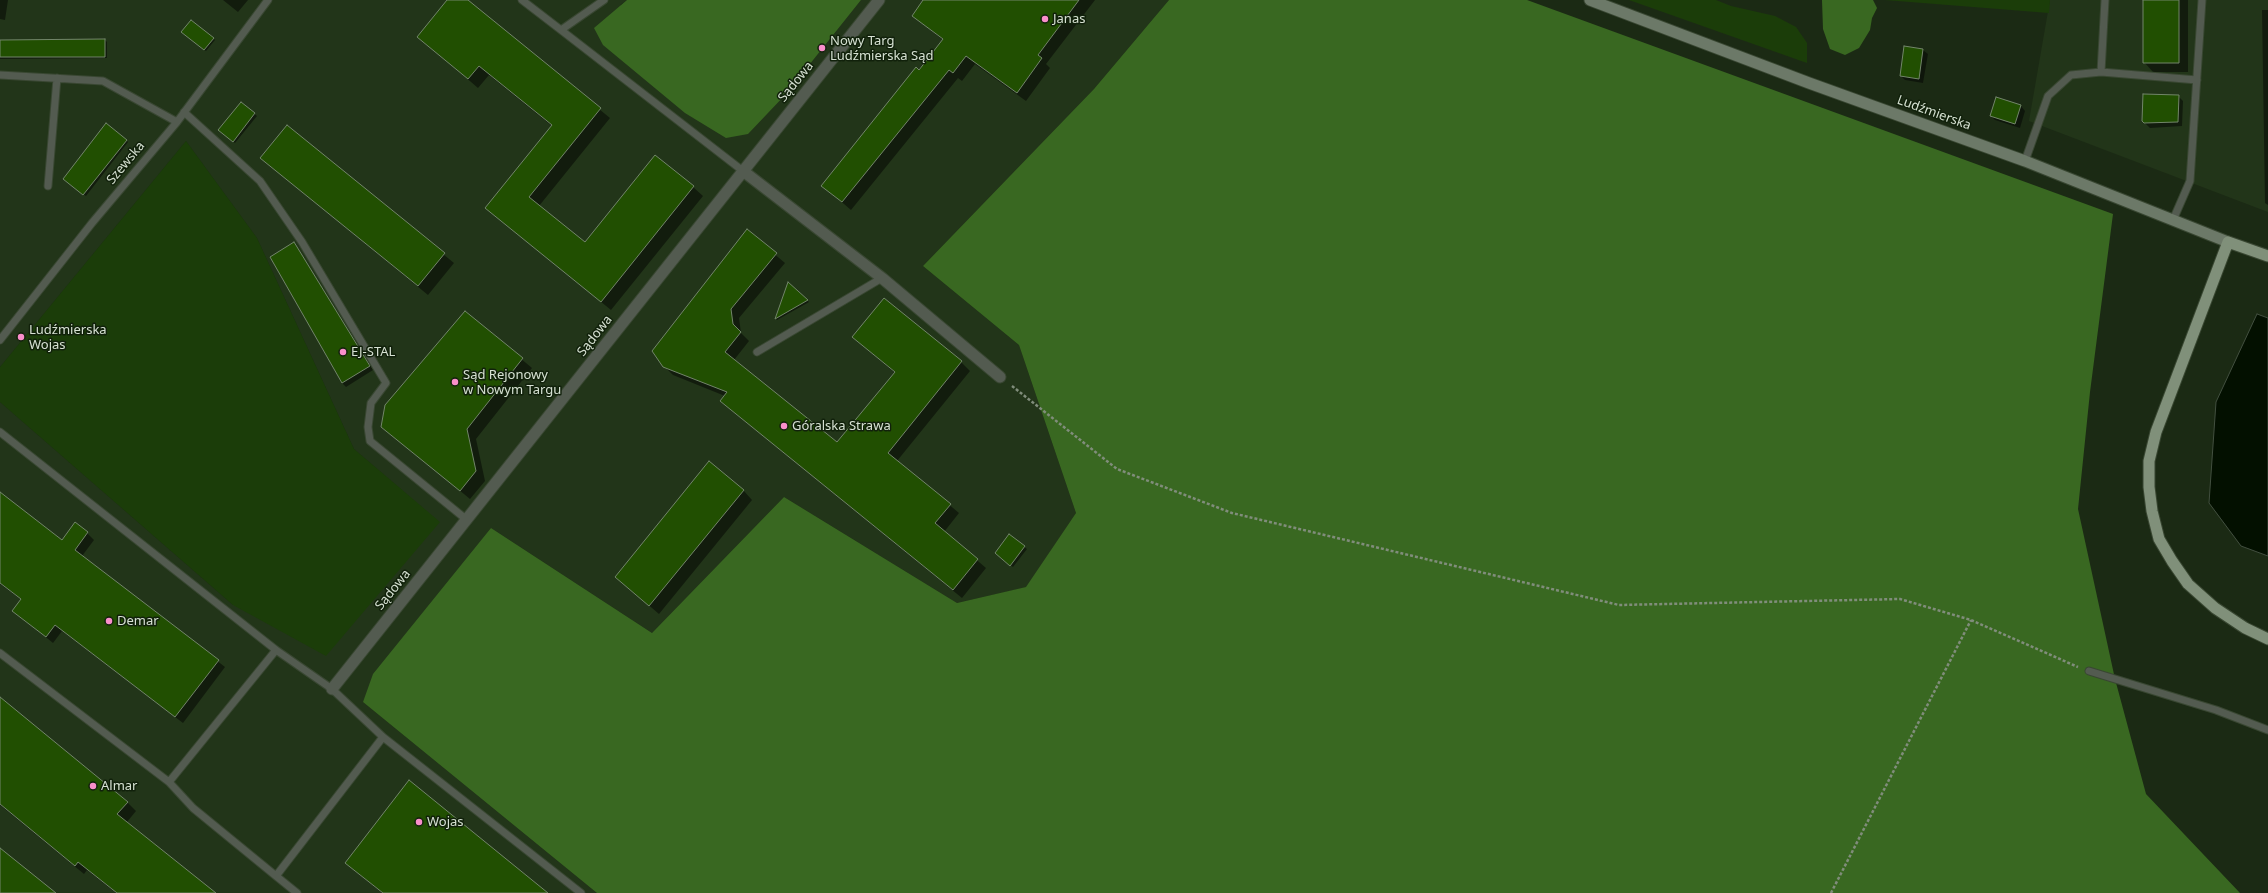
<!DOCTYPE html>
<html>
<head>
<meta charset="utf-8">
<style>
  body { margin:0 }
  canvas { display:block; background:#1b2a14 }
</style>
</head>
<body>
<canvas width="2268" height="893"></canvas>
<script>
const c = document.querySelector('canvas').getContext('2d');
c.lineJoin = 'round';
function fillPath(path, color) { c.fillStyle = color; c.fill(path, 'evenodd'); }
const poly = rows => new Path2D(rows.map(r => 'M' + r).join(''));
function strokePath(path, color, width, dash) { c.strokeStyle = color; c.lineWidth = width; c.lineCap = dash ? 'butt' : 'round'; c.setLineDash(dash || []); c.stroke(path); }
function write(font, color, halo, rows, align = 'center') {
  c.font = font + ' "Noto Sans",sans-serif'; c.lineWidth = 3; c.setLineDash([]); c.textBaseline = 'middle'; c.strokeStyle = halo; c.fillStyle = color; for (const [text, x, y, turn = 0] of rows) {
    c.save(); c.translate(x, y); c.rotate((+turn || 0) * Math.PI / 180); c.textAlign = isNaN(turn) ? turn : align; if (halo) c.strokeText(text, 0, 0); c.fillText(text, 0, 0); c.restore();
  }
}
fillPath(poly([
  [0,0,627,0,620,5,786,94,861,0,1169,0,1094,89,923,266,1019,345,1076,513,1027,587,957,603,784,497,652,633,491,528,363,702,597,893,0,893,0,402,233,605,439,522,354,449,257,238,186,141,0,367],
  [2050,0,2268,0,2268,212,2029,121]
]), '#223519');
fillPath(poly([
  [1629,0,1716,0,1731,6,1775,16,1796,27,1807,43,1807,63],
  [1885,0,2050,0,2049,13],
  [186,141,257,238,354,449,440,522,326,656,233,605,0,402,0,367]
]), '#1b3d09');
fillPath(poly([
  [627,0,861,0,786,94,748,134,726,138,685,113,603,45,594,28],
  [1169,0,1527,0,2113,214,2090,392,2078,509,2115,679,2146,794,2240,893,597,893,363,702,373,674,491,528,652,633,784,497,957,603,1026,587,1076,513,1019,345,923,266,1094,89],
  [1822,0,1873,0,1877,8,1872,18,1870,30,1859,48,1845,55,1830,49,1823,29]
]), '#396821');
const water = poly([
  [2257,314,2268,318,2268,556,2241,546,2209,503,2216,402,2257,314]
]);
fillPath(water, '#031000');
strokePath(water, '#424f3f', 1);
fillPath(poly([
  [0,0,8,0,5,20,0,19],
  [223,0,248,0,238,12],
  [448,0,466,0,610,118,539,206,585,244,693,187,703,196,611,310,486,208,552,126,489,75,478,88,419,37],
  [924,0,1095,0,1046,64,1050,68,1026,101,975,64,962,81,958,78,851,210,822,185,943,40,913,16],
  [2144,0,2188,0,2188,72,2153,72,2144,62],
  [2262,10,2268,10,2268,205,2265,203],
  [184,34,213,38,215,40,206,51],
  [105,40,107,42,107,58,0,59,0,41],
  [1905,47,1923,50,1928,54,1923,83,1905,80,1901,76],
  [2178,96,2183,101,2182,126,2150,128,2143,121],
  [1996,98,2021,106,2025,111,2020,128,1995,120,1991,116],
  [241,103,257,116,235,143,222,132],
  [287,126,454,263,428,295,261,158],
  [126,140,128,142,86,196,66,181],
  [747,231,785,263,739,318,741,333,749,341,734,360,837,443,895,373,853,337,961,362,970,371,897,461,959,513,944,532,986,568,962,598,730,409,721,401,725,396,673,375,664,366],
  [294,243,373,370,346,387,342,383],
  [788,284,809,302,777,320,776,319],
  [465,312,532,368,476,439,485,481,470,499,382,426],
  [743,490,752,500,659,614,616,577],
  [0,494,62,541,87,533,94,540,82,556,225,667,183,723,62,631,53,643,14,611,22,600,0,584],
  [1009,535,1027,549,1013,567,998,555],
  [0,698,127,802,136,811,127,822,214,893,116,893,87,870,84,874,0,805],
  [346,863,546,893,382,893]
]), '#0007');
const building = poly([
  [447,0,468,0,601,108,529,197,585,242,655,155,694,186,601,302,485,208,552,125,479,66,468,79,417,37,447,0],
  [923,0,1079,0,1038,55,1042,58,1017,93,966,56,953,73,949,70,842,202,821,186,916,67,919,70,943,39,912,16,923,0],
  [2143,0,2179,0,2179,63,2143,63,2143,0],
  [191,20,214,38,204,50,181,32,191,20],
  [105,39,105,57,0,57,0,40,105,39],
  [1904,46,1923,49,1919,79,1900,76,1904,46],
  [2143,94,2179,95,2178,122,2144,123,2142,121,2143,94],
  [1996,97,2021,105,2015,124,1990,116,1996,97],
  [241,102,255,113,233,142,218,130,241,102],
  [106,123,127,140,83,195,63,179,106,123],
  [287,125,445,253,418,286,260,158,287,125],
  [747,229,777,253,731,309,733,324,741,332,725,352,837,442,895,372,852,337,884,298,962,361,888,453,951,504,935,523,978,559,953,590,720,401,727,392,663,367,652,351,747,229],
  [294,242,370,366,342,383,270,257,294,242],
  [788,282,808,300,775,319,788,282],
  [465,311,523,358,467,429,476,471,460,491,381,427,385,405,465,311],
  [709,461,744,490,649,606,615,577,709,461],
  [0,492,62,540,75,522,88,532,75,550,219,660,175,717,55,625,46,637,12,611,21,599,0,583,0,492],
  [1009,534,1025,546,1010,566,995,553,1009,534],
  [0,697,128,802,117,814,216,893,117,893,78,862,75,866,0,804,0,697],
  [409,780,548,893,383,893,345,863,409,780],
  [0,848,56,893,0,893,0,848]
]);
fillPath(building, '#214f01');
strokePath(building, '#72856a', 1);
const service = poly([
  [522,0,561,30,604,0],
  [561,30,743,171],
  [2101,72,2197,80],
  [0,75,103,81,177,122],
  [184,112,260,181,302,242,386,383,371,403,368,427,370,441,467,520],
  [2025,161,2048,96,2071,75,2101,72,2105,0],
  [48,186,57,78],
  [2173,220,2190,181,2202,0],
  [0,340,92,223,177,122,268,0],
  [757,352,882,278],
  [0,432,276,650,332,689,383,737,276,876,193,808,169,782,0,653],
  [2089,671,2216,710,2268,730],
  [383,737,581,893],
  [169,782,276,650],
  [276,876,297,893]
]);
const minor = poly([
  [743,171,882,278,1000,377],
  [332,689,879,0]
]);
const secondary = poly([
  [1590,0,1809,83,2025,161,2228,242]
]);
const primary = poly([
  [2268,256,2228,242,2156,432,2149,461,2149,487,2152,511,2159,539,2172,561,2188,584,2215,608,2245,628,2268,639]
]);
strokePath(service, '#394732', 9);
strokePath(minor, '#394732', 13);
strokePath(secondary, '#394732', 13);
strokePath(primary, '#394732', 13);
strokePath(poly([
  [1012,386,1117,469,1232,513,1619,605,1900,599,1971,620,2078,667],
  [1831,893,1971,620]
]), '#808d7b', 2.5, [3, 2]);
strokePath(service, '#535b50', 7);
strokePath(minor, '#535b50', 11);
strokePath(secondary, '#6c7968', 11);
strokePath(primary, '#80907a', 11);
for (const [x, y, r, color] of [
  [1045,19,4,"#f98fca"],
  [822,48,4,"#f98fca"],
  [21,337,4,"#f98fca"],
  [343,352,4,"#f98fca"],
  [455,382,4,"#f98fca"],
  [784,426,4,"#f98fca"],
  [109,621,4,"#f98fca"],
  [93,786,4,"#f98fca"],
  [419,822,4,"#f98fca"]
]) { const dot = new Path2D(); dot.arc(x, y, r, 0, 2 * Math.PI); c.fillStyle = color; c.fill(dot); strokePath(dot, '#11210b', 1.5); }
write('13px', '#d6e1d2', '#11210b', [
  ["Janas",1053,19],
  ["Nowy Targ",830,41],
  ["Ludźmierska Sąd",830,56],
  ["Ludźmierska",29,330],
  ["Wojas",29,345],
  ["EJ-STAL",351,352],
  ["Sąd Rejonowy",463,375],
  ["w Nowym Targu",463,390],
  ["Góralska Strawa",792,426],
  ["Demar",117,621],
  ["Almar",101,786],
  ["Wojas",427,822]
], 'left');
write('13px', '#d6e1d2', '#11210b', [
  ["Sądowa",796,82,-51],
  ["Ludźmierska",1934,113,20],
  ["Szewska",126,163,-50],
  ["Sądowa",595,336,-52],
  ["Sądowa",393,590,-51]
]);
</script>
</body>
</html>
